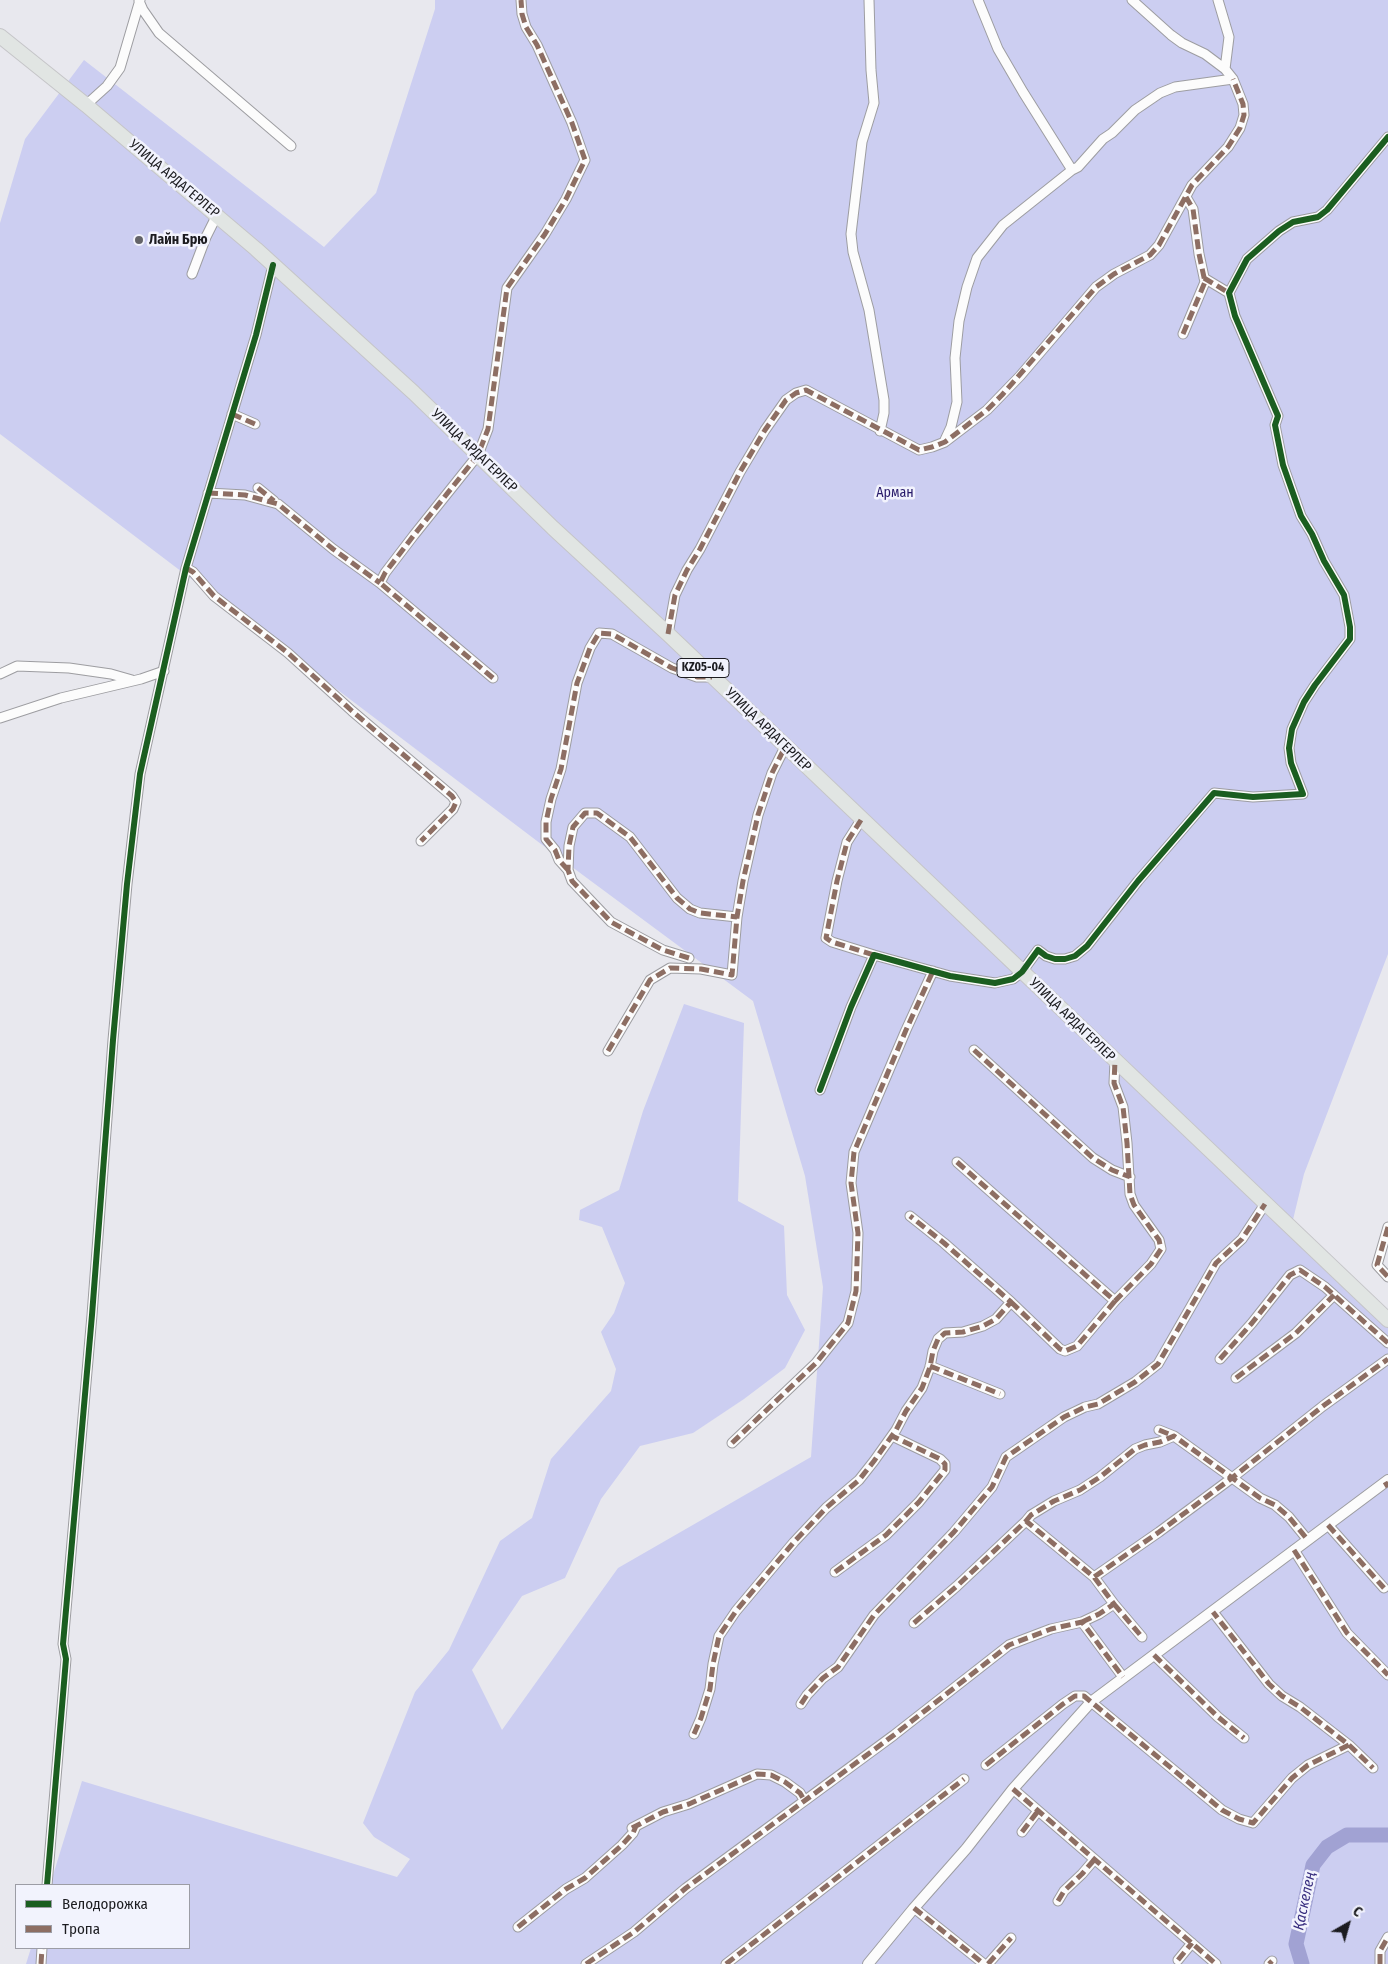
<!DOCTYPE html>
<html>
<head>
<meta charset="utf-8">
<style>
  body { margin:0 }
  #map { position:relative; width:1388px; height:1964px; overflow:hidden; background:#e8e8ee; font-family:"Fira Sans Condensed",sans-serif }
  canvas { display:block }
  .legend { position:absolute; left:15px; top:1884px; width:175px; height:65px; box-sizing:border-box; background:#f2f3fd; border:1px solid #9c9da5; margin:0; padding:6px 9px; list-style:none; font-size:15px; color:#1c1c20 }
  .legend li { display:flex; align-items:center; gap:10px; height:25px }
  .legend b { width:25px; border:1px solid #9c9da5 }
  .north { position:absolute; left:1323px; top:1899px; width:50px; height:50px; -webkit-text-stroke:4px #f2f3fd; paint-order:stroke; rotate:38deg; font-size:14px; font-weight:700; line-height:20px; text-align:center; color:#1c1c20 }
  .north::after { content:''; display:block; margin:auto; width:18px; height:22px; background:#1c1c20; clip-path:polygon(50% 0,100% 100%,50% 72%,0 100%) }
</style>
</head>
<body>
<div id="map">
<canvas width="1388" height="1964"></canvas>
<ul class="legend">
<li><b style="height:6px;background:#1b5e20"></b>Велодорожка</li>
<li><b style="height:6px;background:#8d6e63"></b>Тропа</li>
</ul>
<div class="north">С</div>
</div>
<script>
const c = document.querySelector('canvas').getContext('2d');
c.lineJoin = 'round';
function fillPath(path, color) { c.fillStyle = color; c.fill(path, 'evenodd'); }
const poly = rows => new Path2D(rows.map(r => 'M' + r).join(''));
function strokePath(path, color, width, dash) { c.strokeStyle = color; c.lineWidth = width; c.lineCap = dash ? 'butt' : 'round'; c.setLineDash(dash || []); c.stroke(path); }
function write(font, color, halo, rows, align = 'center') {
  c.font = font + ' "Fira Sans Condensed",sans-serif'; c.lineWidth = 5; c.setLineDash([]); c.textBaseline = 'middle'; c.strokeStyle = halo; c.fillStyle = color; for (const [text, x, y, turn = 0] of rows) {
    c.save(); c.translate(x, y); c.rotate((+turn || 0) * Math.PI / 180); c.textAlign = isNaN(turn) ? turn : align; if (halo) c.strokeText(text, 0, 0); c.fillText(text, 0, 0); c.restore();
  }
}
fillPath(poly([
  [435,0,1388,0,1388,954,1304,1174,1291,1228,1388,1320,1388,1964,26,1964,31,1948,189,1948,189,1885,50,1885,82,1781,397,1877,410,1859,374,1837,363,1823,415,1692,449,1650,500,1541,532,1518,551,1459,611,1391,616,1369,601,1332,614,1313,625,1283,602,1227,579,1220,580,1210,619,1190,643,1111,684,1004,744,1023,738,1201,784,1226,787,1295,805,1330,785,1368,744,1399,693,1433,640,1446,601,1499,565,1578,522,1596,472,1670,502,1730,618,1568,811,1457,823,1287,805,1176,753,1001,541,844,0,434,0,223,25,139,84,60,324,247,376,193,435,9]
]), '#cccef1');
strokePath(poly([
  [1302,1964,1296,1944,1313,1865,1327,1847,1347,1835,1388,1835]
]), '#a1a2d3', 15);
const minor = poly([
  [869,0,871,70,874,103,862,142,851,234,853,252,869,310,884,400,884,413,880,431],
  [978,0,998,49,1023,92,1072,170,1078,167,1103,139,1112,133,1135,110,1160,93,1175,87,1233,79],
  [1132,0,1171,35,1182,43,1205,54,1225,69],
  [139,1,143,10,159,33,291,146],
  [86,105,107,86,120,68,140,0],
  [192,274,206,237,217,215],
  [1204,278,1229,293],
  [1183,334,1205,282,1199,254,1193,209,1186,197],
  [232,414,255,424],
  [945,440,951,427,957,402,955,358,959,321,967,287,977,258,1003,225,1072,170],
  [258,488,274,501],
  [208,493,245,495,278,504,333,549,380,583],
  [186,568,193,572,214,596,288,653,352,711,452,796,456,802,453,809,421,841],
  [668,634,675,595,687,570,700,549,740,472,765,430,786,400,796,393,806,390,919,450,932,447,945,442,987,410,1020,376,1096,287,1114,274,1150,255,1159,245,1192,185,1228,147,1240,128,1244,115,1243,104,1233,79,1225,69,1229,37,1218,0],
  [0,674,17,666,69,668,111,674,132,680],
  [493,678,380,583,385,573,414,535,478,455,488,429,507,288,545,234,566,199,585,160,572,123,537,45,526,27,522,14,521,0],
  [0,718,61,698,141,679,164,671],
  [861,820,847,842,837,881,826,938,832,942,874,955],
  [568,870,559,860,555,850,546,839,546,822,551,799,561,769,577,683,590,648,599,633,612,634,672,668,697,677,712,677],
  [689,958,663,950,611,922,572,881,568,870,569,846,573,827,585,813,597,813,630,837,677,898,690,909,700,913,737,917],
  [974,1050,1093,1158,1112,1170,1130,1177],
  [608,1051,650,980,670,968,701,969,732,975,737,917,743,881,758,815,772,773,785,747],
  [820,1090,851,1007,874,955,950,976,995,983,1013,979,1022,972,1038,950,1046,956,1055,959,1065,959,1075,956,1087,946,1138,881,1214,793,1253,797,1303,794,1291,763,1289,748,1292,729,1304,702,1315,685,1350,639,1350,627,1344,595,1324,561,1312,534,1301,516,1283,465,1275,425,1278,416,1235,316,1229,293,1247,259,1279,231,1293,222,1318,217,1327,210,1388,137],
  [957,1162,1115,1301,1151,1264,1161,1249,1159,1240,1134,1205,1130,1194,1127,1143,1123,1107,1114,1083,1115,1061],
  [1388,1227,1377,1265,1388,1277],
  [1011,1302,1060,1349,1065,1351,1077,1346,1115,1301],
  [1220,1359,1252,1323,1290,1275,1300,1270,1325,1287,1388,1343],
  [930,1366,1000,1394],
  [1236,1378,1296,1333,1334,1295],
  [1159,1430,1174,1436],
  [732,1443,816,1363,848,1323,856,1291,858,1233,851,1183,854,1152,906,1030,933,971],
  [1026,1521,1031,1515,1054,1501,1080,1490,1100,1477,1135,1449,1145,1445,1160,1442,1174,1436,1260,1498,1275,1505,1289,1517,1307,1539],
  [1328,1525,1384,1588],
  [1294,1550,1347,1633,1388,1675],
  [835,1572,886,1535,919,1502,945,1470,945,1464,940,1459,892,1436],
  [1114,1604,1142,1637],
  [1082,1622,1099,1614,1114,1604,1094,1577],
  [914,1623,957,1586,1026,1521,1094,1577,1159,1532,1232,1478,1323,1406,1388,1359],
  [1154,1655,1218,1717,1244,1738],
  [801,1704,807,1695,823,1678,838,1667,874,1615,954,1532,992,1487,1006,1457,1064,1417,1085,1407,1098,1404,1135,1382,1158,1364,1216,1263,1242,1239,1265,1204],
  [694,1734,701,1718,710,1689,713,1664,719,1636,736,1611,794,1542,826,1508,859,1480,874,1461,896,1430,906,1411,922,1388,930,1367,933,1351,938,1339,945,1333,963,1332,983,1326,996,1319,1011,1302,944,1243,910,1216],
  [1349,1745,1373,1768],
  [986,1765,1063,1704,1075,1696,1084,1696,1222,1810,1239,1819,1253,1823,1292,1778,1308,1765,1349,1745,1300,1707,1282,1696,1269,1684,1213,1612],
  [1013,1789,1216,1964],
  [632,1828,663,1812,689,1804,757,1774,771,1775,785,1782,800,1793,804,1800],
  [1022,1832,1038,1811],
  [47,1885,66,1659,63,1644,92,1315,113,1040,127,884,140,774,186,568,256,335,273,265],
  [1058,1901,1064,1891,1082,1874,1094,1860],
  [914,1908,984,1964],
  [518,1927,566,1889,585,1878,622,1845,633,1833,636,1826],
  [1178,1960,1192,1943],
  [41,1964,42,1948],
  [586,1964,634,1932,686,1888,894,1735,1009,1645,1051,1629,1082,1622,1123,1677],
  [726,1964,964,1779],
  [988,1964,1011,1938],
  [1269,1964,1272,1961],
  [1380,1964,1380,1951,1388,1937]
]);
const tertiary = poly([
  [868,1964,914,1908,966,1849,1013,1789,1091,1702,1388,1480]
]);
const primary = poly([
  [0,36,86,105,256,249,414,393,553,528,668,634,1388,1320]
]);
strokePath(minor, '#9d9da1', 11);
strokePath(tertiary, '#9d9da1', 12);
strokePath(primary, '#c5c5c8', 16);
strokePath(minor, '#fcfcfc', 9);
strokePath(tertiary, '#fcfcfc', 10);
strokePath(primary, '#e1e5e3', 14);
strokePath(poly([
  [1204,278,1229,293],
  [1183,334,1205,282,1199,254,1193,209,1186,197],
  [232,414,255,424],
  [258,488,274,501],
  [208,493,245,495,278,504,333,549,380,583],
  [186,568,193,572,214,596,288,653,352,711,452,796,456,802,453,809,421,841],
  [668,634,675,595,687,570,700,549,740,472,765,430,786,400,796,393,806,390,919,450,932,447,945,442,987,410,1002,395,1096,287,1114,274,1150,255,1159,245,1192,185,1228,147,1240,128,1244,115,1243,104,1233,79],
  [493,678,380,583,385,573,414,535,478,455,488,429,507,288,545,234,566,199,585,160,572,123,537,45,526,27,522,14,521,0],
  [861,820,847,842,837,881,826,938,832,942,874,955],
  [568,870,559,860,555,850,546,839,546,822,551,799,561,769,577,683,590,648,599,633,612,634,672,668,697,677,712,677],
  [689,958,663,950,611,922,572,881,568,870,569,846,573,827,585,813,597,813,630,837,677,898,690,909,700,913,737,917],
  [974,1050,1093,1158,1112,1170,1130,1177],
  [608,1051,650,980,670,968,701,969,732,975,737,917,743,881,758,815,772,773,785,747],
  [957,1162,1115,1301,1151,1264,1161,1249,1159,1240,1134,1205,1130,1194,1127,1143,1123,1107,1114,1083,1115,1061],
  [1388,1227,1377,1265,1388,1277],
  [1011,1302,1060,1349,1065,1351,1077,1346,1115,1301],
  [1220,1359,1252,1323,1290,1275,1300,1270,1325,1287,1388,1343],
  [930,1366,1000,1394],
  [1236,1378,1296,1333,1334,1295],
  [1159,1430,1174,1436],
  [732,1443,816,1363,848,1323,856,1291,858,1233,851,1183,854,1152,906,1030,933,971],
  [1385,1482,1388,1487],
  [1026,1521,1031,1515,1054,1501,1080,1490,1100,1477,1135,1449,1145,1445,1160,1442,1174,1436,1260,1498,1275,1505,1289,1517,1307,1539],
  [1328,1525,1384,1588],
  [1294,1550,1347,1633,1388,1675],
  [835,1572,886,1535,919,1502,945,1470,945,1464,940,1459,892,1436],
  [1114,1604,1142,1637],
  [1082,1622,1099,1614,1114,1604,1094,1577],
  [914,1623,957,1586,1026,1521,1094,1577,1159,1532,1232,1478,1323,1406,1388,1359],
  [1154,1655,1218,1717,1244,1738],
  [801,1704,807,1695,823,1678,838,1667,874,1615,954,1532,992,1487,1006,1457,1064,1417,1085,1407,1098,1404,1135,1382,1158,1364,1216,1263,1242,1239,1265,1204],
  [694,1734,701,1718,710,1689,713,1664,719,1636,736,1611,794,1542,826,1508,859,1480,874,1461,896,1430,906,1411,922,1388,930,1367,933,1351,938,1339,945,1333,963,1332,983,1326,996,1319,1011,1302,944,1243,910,1216],
  [1349,1745,1373,1768],
  [986,1765,1063,1704,1075,1696,1084,1696,1222,1810,1239,1819,1253,1823,1292,1778,1308,1765,1349,1745,1300,1707,1282,1696,1269,1684,1213,1612],
  [1013,1789,1216,1964],
  [632,1828,663,1812,689,1804,757,1774,771,1775,785,1782,800,1793,804,1800],
  [1022,1832,1038,1811],
  [1058,1901,1064,1891,1082,1874,1094,1860],
  [914,1908,984,1964],
  [518,1927,566,1889,585,1878,622,1845,633,1833,636,1826],
  [1178,1960,1192,1943],
  [41,1964,42,1948],
  [586,1964,634,1932,686,1888,894,1735,1009,1645,1051,1629,1082,1622,1123,1677],
  [726,1964,964,1779],
  [988,1964,1011,1938],
  [1269,1964,1272,1961],
  [1380,1964,1380,1951,1388,1937]
]), '#8d6e63', 5, [10, 5]);
strokePath(poly([
  [820,1090,851,1007,874,955,950,976,995,983,1013,979,1022,972,1038,950,1046,956,1055,959,1065,959,1075,956,1087,946,1138,881,1214,793,1253,797,1303,794,1291,763,1289,748,1292,729,1304,702,1315,685,1350,639,1350,627,1344,595,1324,561,1312,534,1301,516,1283,465,1275,425,1278,416,1235,316,1229,293,1247,259,1279,231,1293,222,1318,217,1327,210,1388,137],
  [47,1885,66,1659,63,1644,92,1315,113,1040,127,884,140,774,186,568,256,335,273,265]
]), '#1b5e20', 6);
for (const [x, y, r, color] of [
  [139,240,5,"#636368"]
]) { const dot = new Path2D(); dot.arc(x, y, r, 0, 2 * Math.PI); c.fillStyle = color; c.fill(dot); strokePath(dot, '#f2f3fd', 2); }
for (const [x, y, w] of [
  [703,668,52]
]) { const box = new Path2D(); box.roundRect(x - w / 2, y - 9.5, w, 19, 4); c.fillStyle = '#f2f3fd'; c.fill(box); strokePath(box, '#1c1c20', 1); }
write('bold 12px', '#1c1c20', null, [
  ["KZ05-04",703,668]
]);
write('14px', '#1c1c20', '#f2f3fd', [
  ["УЛИЦА АРДАГЕРЛЕР",174,179,40],
  ["УЛИЦА АРДАГЕРЛЕР",474,451,44],
  ["УЛИЦА АРДАГЕРЛЕР",768,730,44],
  ["УЛИЦА АРДАГЕРЛЕР",1072,1020,44]
]);
write('bold 14px', '#1c1c20', '#f2f3fd', [
  ["Лайн Брю",149,240]
], 'left');
write('14px', '#281a6a', '#f2f3fd', [
  ["Арман",895,493]
]);
write('italic 15px', '#372d7e', '#f2f3fd', [
  ["Қаскелең",1305,1901,-78]
]);
</script>
</body>
</html>
